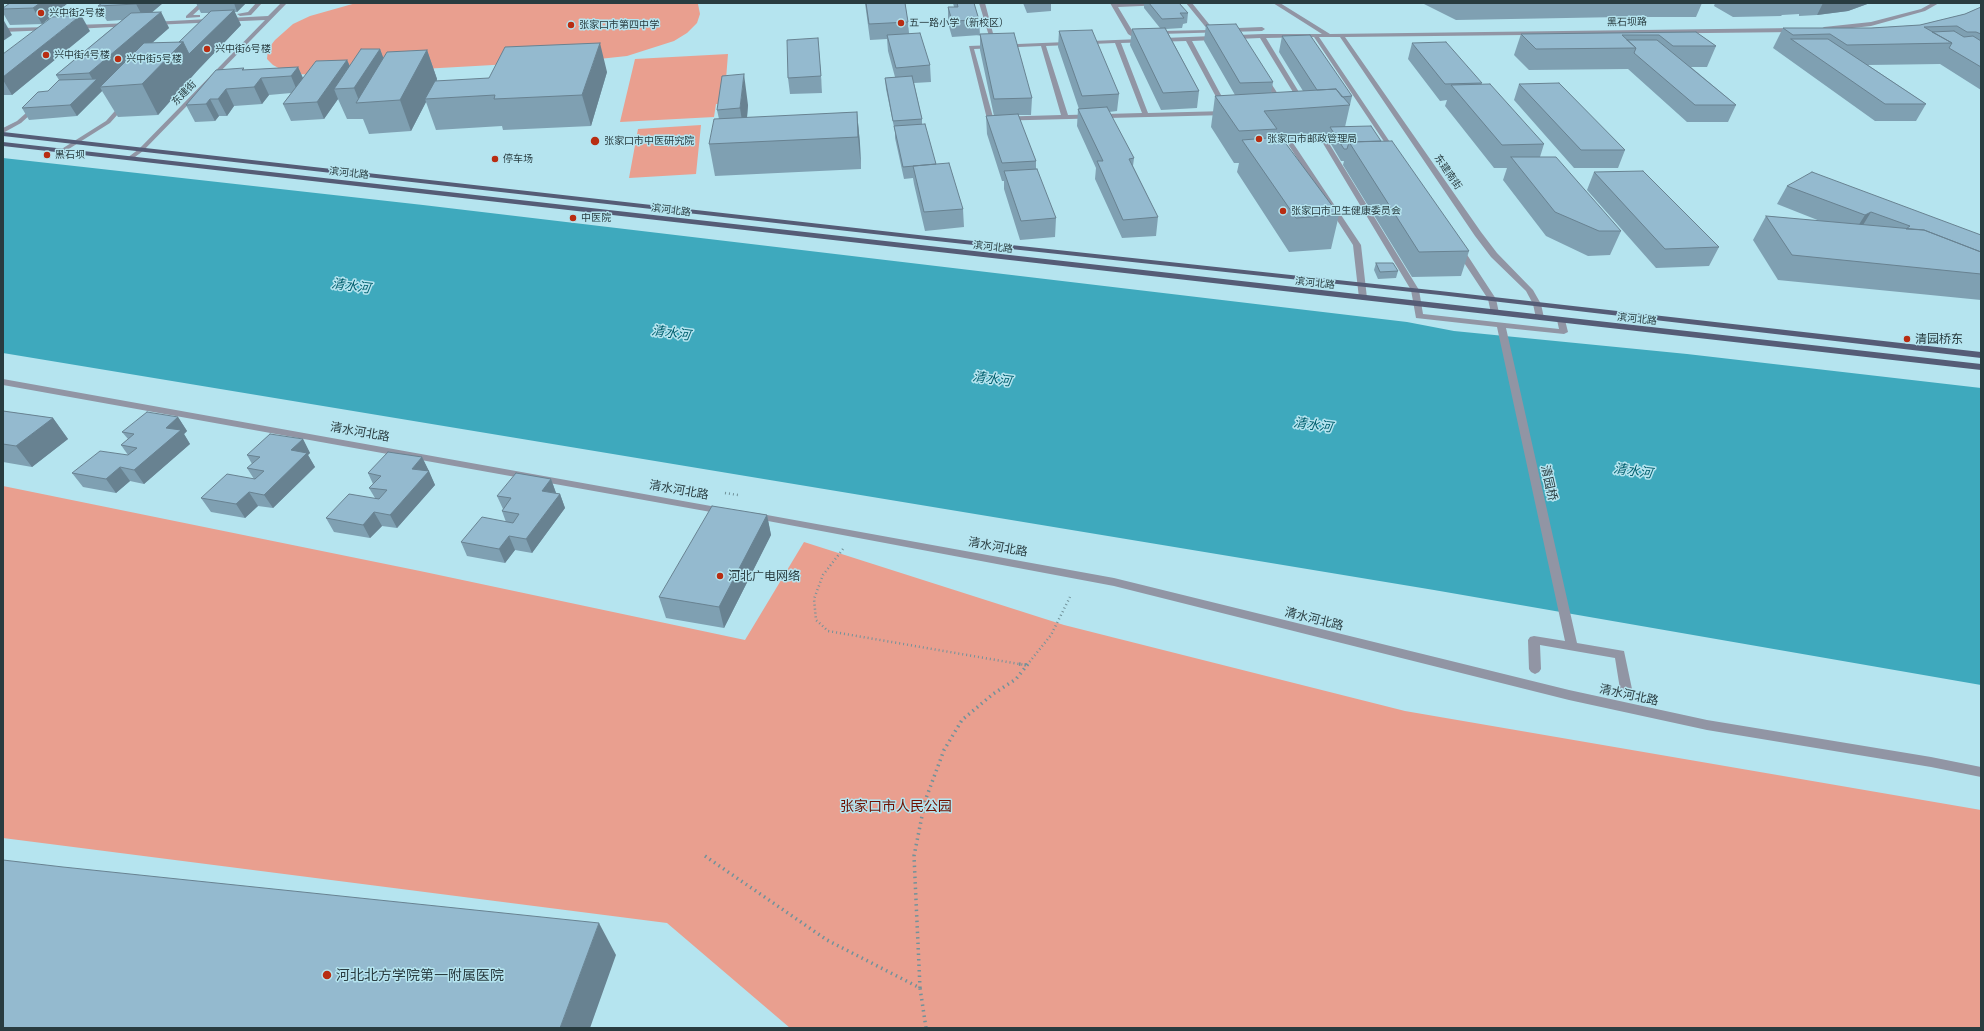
<!DOCTYPE html>
<html>
<head>
<meta charset="utf-8">
<style>
  body { margin:0 }
  #map { position:relative; width:1984px; height:1031px; overflow:hidden; background:#b5e4ef; font-family:Lato,sans-serif }
  canvas { display:block }
  .frame { position:absolute; inset:0; border:4px solid #293c40; pointer-events:none }
</style>
</head>
<body>
<div id="map">
<canvas width="1984" height="1031"></canvas>
<div class="frame"></div>
</div>
<script>
const c = document.querySelector('canvas').getContext('2d');
c.lineJoin = 'round';
function fillPath(path, color) { c.fillStyle = color; c.fill(path, 'evenodd'); }
const poly = rows => new Path2D(rows.map(r => 'M' + r).join(''));
function strokePath(path, color, width, dash) { c.strokeStyle = color; c.lineWidth = width; c.lineCap = dash ? 'butt' : 'round'; c.setLineDash(dash || []); c.stroke(path); }
function write(font, color, halo, rows, align = 'center') {
  c.font = font + ' Lato,"Noto Sans SC",sans-serif'; c.lineWidth = 3; c.setLineDash([]); c.textBaseline = 'middle'; c.strokeStyle = halo; c.fillStyle = color; for (const [text, x, y, turn = 0] of rows) {
    c.save(); c.translate(x, y); c.rotate((+turn || 0) * Math.PI / 180); c.textAlign = isNaN(turn) ? turn : align; if (halo) c.strokeText(text, 0, 0); c.fillText(text, 0, 0); c.restore();
  }
}
fillPath(poly([
  [356,3,696,3,698,4,700,14,697,23,687,33,674,41,627,56,599,59,316,75,298,74,284,71,273,65,267,59,268,49,275,40,293,24,310,16],
  [728,54,724,104,716,104,714,117,620,122,635,59],
  [701,125,696,174,629,178,638,129],
  [3,486,420,571,745,640,804,542,1064,625,1405,711,1981,810,1981,1028,790,1028,667,923,3,838]
]), '#e99f8f');
fillPath(poly([
  [3,158,423,205,1407,322,1454,331,1687,354,1981,388,1981,685,1434,590,3,353]
]), '#3ea9bd');
strokePath(poly([
  [725,493,738,495],
  [843,549,823,575,814,599,816,620,828,631,1025,665],
  [1027,665,1051,635,1070,597]
]), '#71929a', 2.5, [1, 3]);
strokePath(poly([
  [1019,664,1027,665],
  [705,856,827,940,920,988,926,1028],
  [920,988,914,856,925,801,944,750,962,720,993,694,1016,679,1028,664]
]), '#71929a', 3.5, [1.5, 4]);
fillPath(poly([
  [200,3,206,3,193,15,200,15,200,17,186,18,186,16,200,3],
  [256,3,262,3,251,15,240,16,237,14,248,12,256,3],
  [281,3,287,3,143,151,131,160,127,160,127,158,139,149,265,20,153,25,150,23,151,22,268,16,281,3],
  [979,3,985,3,994,37,989,36,979,3],
  [1110,3,1116,4,1167,3,1164,5,1118,7,1133,32,1144,31,1147,33,1131,36,1128,34,1110,3],
  [1186,3,1192,3,1213,29,1262,27,1265,29,1262,31,1160,34,1159,33,1162,31,1208,30,1186,3],
  [1273,3,1280,3,1330,34,1796,28,1799,30,1796,32,1345,37,1481,232,1497,253,1533,290,1541,304,1544,318,1540,320,1536,318,1533,304,1526,291,1491,257,1475,236,1340,37,1319,37,1396,151,1395,152,1391,152,1314,37,1266,38,1305,102,1304,103,1299,102,1260,38,1192,41,1228,108,1225,110,1222,108,1186,41,1121,43,1148,113,1227,111,1230,113,1227,115,990,121,987,119,969,46,1262,34,1322,34,1273,3],
  [1115,43,1142,113,1068,115,1046,46,1115,43],
  [1041,46,1061,115,993,117,974,49,1041,46],
  [1932,3,1939,3,1925,11,1871,26,1824,31,1821,29,1824,27,1871,22,1921,9,1932,3],
  [133,23,134,24,131,26,75,29,72,27,75,25,133,23],
  [53,27,53,29,51,30,3,32,3,28,53,27],
  [1263,77,1267,77,1285,105,1284,106,1280,106,1262,78,1263,77],
  [122,103,127,104,110,123,64,152,60,152,60,150,106,121,122,103],
  [35,105,40,106,21,123,3,133,3,128,17,121,35,105],
  [1324,138,1327,140,1419,290,1423,314,1559,329,1557,320,1561,318,1565,320,1568,332,1564,334,1506,328,1577,643,1624,651,1632,689,1630,692,1626,694,1622,692,1620,689,1615,658,1540,645,1541,669,1539,672,1535,674,1531,672,1529,669,1528,640,1530,637,1534,636,1565,641,1497,327,1416,318,1411,290,1321,140,1324,138],
  [1287,140,1291,140,1361,245,1367,298,1366,300,1363,300,1359,298,1353,245,1286,141,1287,140],
  [1456,247,1462,247,1496,299,1499,313,1498,315,1495,315,1491,313,1488,299,1455,249,1456,247],
  [3,379,722,508,727,511,722,514,3,385,3,379],
  [756,513,1114,578,1569,690,1707,720,1931,757,1981,767,1981,777,1931,767,1707,730,1569,700,1114,586,752,518,751,516,752,514,756,513]
]), '#9195a4');
fillPath(poly([
  [3,132,927,236,1440,291,1981,352,1981,358,1440,295,927,240,3,136,3,132],
  [3,142,1981,364,1981,370,3,146,3,142]
]), '#555c76');
fillPath(poly([
  [10,3,68,3,42,24,10,25,3,13,3,8],
  [102,3,163,3,152,12,161,12,169,28,152,43,179,42,209,13,201,13,196,3,246,3,237,12,234,12,241,25,197,71,158,115,118,117,102,91,77,116,29,120,22,108,48,91,59,80,56,75,122,20,107,21,98,6],
  [865,3,905,3,908,22,909,33,930,65,931,82,914,83,922,119,922,124,936,164,963,209,964,227,925,231,914,184,913,178,904,179,895,138,895,132,886,89,885,78,895,77,888,51,887,39,870,40],
  [953,3,974,3,979,20,980,35,952,37,948,23,948,7,954,7],
  [1023,3,1051,3,1051,11,1027,13],
  [1144,3,1179,3,1188,13,1187,23,1183,24,1182,28,1166,29,1199,91,1197,108,1161,110,1130,45,1132,29,1160,28,1144,8],
  [1422,3,1702,3,1696,17,1621,17,1456,20],
  [1715,3,1870,3,1848,11,1817,15,1799,16,1799,14,1782,15,1781,16,1733,17,1714,6],
  [1981,7,1981,90,1940,64,1868,65,1926,104,1916,121,1875,121,1773,48,1783,28,1871,28,1920,25,1965,14],
  [1206,25,1273,82,1271,93,1303,91,1279,52,1282,36,1352,96,1345,127,1381,141,1469,251,1461,276,1412,277,1343,165,1344,161,1341,161,1328,139,1328,137,1283,140,1339,215,1331,249,1289,252,1237,172,1239,163,1234,163,1211,127,1215,96,1235,95,1204,41],
  [90,31,12,95,3,95,3,54],
  [1059,31,1119,94,1117,111,1109,112,1134,158,1133,166,1158,217,1156,236,1122,238,1095,179,1096,168,1077,126,1078,109,1079,109,1058,47],
  [1696,32,1716,46,1707,67,1691,67,1736,105,1728,122,1687,122,1628,69,1529,70,1514,55,1521,34],
  [980,34,1032,98,1031,115,1018,115,1036,161,1036,169,1056,218,1055,237,1020,240,1004,189,1004,181,1002,181,987,134,986,116,994,116,980,50],
  [1412,43,1482,83,1481,84,1544,144,1540,157,1621,231,1610,255,1588,256,1546,236,1503,180,1507,168,1494,168,1445,106,1447,100,1440,101,1408,59],
  [380,49,383,58,427,50,437,79,437,81,607,72,591,126,503,130,502,126,436,130,426,102,411,131,369,134,363,119,347,119,338,99,324,119,291,121,283,104,291,93,269,95,262,104,234,106,227,116,219,116,215,121,195,122,186,105,244,68,244,70,298,67,303,78,347,60,350,66],
  [819,54,822,93,790,94,788,78],
  [1519,84,1625,150,1618,168,1574,168,1514,100],
  [748,105,747,118,857,112,860,144,861,169,715,176,709,144,719,119,717,110],
  [1594,172,1719,247,1709,266,1656,268,1587,190],
  [1787,186,1981,235,1981,300,1778,280,1753,240,1766,216,1820,221,1777,204],
  [1376,263,1398,271,1396,278,1378,279,1374,270],
  [3,411,53,418,68,439,32,467,3,462],
  [178,417,187,431,184,434,190,444,144,484,130,481,116,493,83,487,72,473,128,455,121,445,128,439,122,432],
  [303,439,310,453,308,455,315,467,273,508,258,506,245,518,211,512,201,498,254,479,247,468,252,464,247,455],
  [422,457,435,485,397,528,382,526,370,538,334,532,326,518,375,498,369,488,373,484,368,473],
  [551,479,556,493,560,494,565,508,532,553,515,550,505,563,467,556,461,542,506,522,502,511,503,509,497,496],
  [767,515,771,535,724,628,666,618,659,597]
]), '#7fa0b2');
fillPath(poly([
  [40,3,68,3,42,24,33,8],
  [138,3,163,3,144,19,136,4],
  [234,3,246,3,237,12],
  [1823,3,1870,3,1848,11,1817,15],
  [234,10,241,25,197,71,158,115,142,84,183,42],
  [161,12,169,28,103,86,100,87,102,91,77,116,70,105,94,82,89,73],
  [81,15,90,31,12,95,3,80,3,77],
  [3,19,12,35,3,41],
  [818,38,819,54,822,93,821,76],
  [600,43,607,72,591,126,582,95],
  [380,49,391,78,360,103,354,88],
  [427,50,437,79,428,99,425,99,426,102,411,131,400,100],
  [347,60,354,76,334,89,338,99,324,119,317,102],
  [298,67,305,83,298,93,291,76],
  [744,74,748,105,745,140,740,108],
  [261,78,269,95,262,104,254,87],
  [226,89,234,106,227,116,218,99],
  [210,99,219,116,215,121,206,104],
  [857,112,860,144,861,169,858,137],
  [1871,212,1860,230,1853,234,1865,215],
  [178,417,187,431,184,434,190,444,144,484,134,470,166,428],
  [53,418,68,439,32,467,16,446],
  [303,439,310,453,308,455,315,467,273,508,264,495,291,450],
  [422,457,429,471,419,482,412,469],
  [120,467,130,481,116,493,106,479],
  [429,471,435,485,397,528,390,515],
  [551,479,556,493,542,491],
  [249,492,258,506,245,518,236,504],
  [560,494,565,508,532,553,526,539],
  [374,512,382,526,370,538,363,525],
  [767,515,771,535,724,628,719,607],
  [509,536,515,550,505,563,499,549],
  [599,923,616,955,590,1028,560,1028]
]), '#688291');
const building = poly([
  [10,3,40,3,33,8,3,9,3,8,10,3],
  [102,3,138,3,136,4,98,6,102,3],
  [866,3,905,3,908,22,869,24,866,3],
  [957,3,974,3,979,20,952,21,948,7,958,7,957,3],
  [1149,3,1179,3,1188,13,1180,13,1184,18,1162,19,1149,3],
  [1981,7,1981,34,1976,32,1967,32,1957,26,1924,27,1952,43,1847,45,1830,34,1793,35,1783,28,1871,28,1920,25,1965,14,1981,7],
  [234,10,189,54,183,42,179,42,211,11,234,10],
  [161,12,89,73,56,75,131,13,161,12],
  [81,15,3,77,3,54,52,17,81,15],
  [1236,24,1273,82,1240,83,1206,25,1236,24],
  [1165,28,1199,91,1163,93,1132,29,1165,28],
  [1092,30,1119,94,1082,96,1059,31,1092,30],
  [1954,31,1964,37,1973,36,1981,41,1981,67,1949,48,1952,43,1932,32,1954,31],
  [1696,32,1716,46,1673,46,1659,35,1622,35,1636,48,1536,49,1521,34,1696,32],
  [920,33,930,65,896,68,887,35,920,33],
  [1014,33,1032,98,994,99,980,34,1014,33],
  [1310,35,1352,96,1342,97,1336,89,1317,90,1282,36,1310,35],
  [818,38,821,76,788,78,787,40,818,38],
  [1791,39,1828,39,1926,104,1885,104,1791,39],
  [1627,40,1657,40,1736,105,1695,105,1634,53,1636,48,1627,40],
  [183,42,142,84,100,87,144,43,183,42],
  [1446,42,1482,83,1445,84,1412,43,1446,42],
  [600,43,582,95,494,99,495,95,425,99,435,81,489,78,505,47,600,43],
  [361,49,380,49,354,88,334,89,361,49],
  [427,50,400,100,356,103,387,52,427,50],
  [347,60,317,102,283,104,316,61,347,60],
  [298,67,291,76,261,78,254,87,226,89,218,99,210,99,206,104,186,105,216,70,244,68,242,70,298,67],
  [744,74,740,108,717,110,722,76,744,74],
  [912,76,922,119,893,121,885,78,912,76],
  [97,79,70,105,22,108,38,92,48,91,59,80,97,79],
  [1559,83,1625,150,1581,150,1519,84,1559,83],
  [1490,84,1544,144,1502,145,1451,85,1490,84],
  [1336,89,1350,105,1264,111,1277,129,1239,131,1215,96,1336,89],
  [1107,107,1134,158,1129,159,1158,217,1123,220,1097,161,1103,161,1078,109,1107,107],
  [857,112,858,137,709,144,714,119,857,112],
  [1018,114,1036,161,1002,163,986,116,1018,114],
  [925,124,936,164,903,167,894,126,925,124],
  [1371,126,1381,141,1349,142,1347,149,1344,149,1330,127,1371,126],
  [1281,137,1339,215,1296,218,1242,140,1281,137],
  [1392,141,1469,251,1419,252,1349,142,1392,141],
  [1511,157,1556,157,1621,231,1599,231,1555,212,1511,157],
  [949,163,963,209,924,212,913,166,949,163],
  [1037,169,1056,218,1021,221,1004,171,1037,169],
  [1643,171,1719,247,1665,249,1594,172,1643,171],
  [1812,172,1981,235,1981,252,1924,230,1906,229,1910,226,1871,212,1865,215,1787,186,1812,172],
  [1766,216,1924,230,1981,252,1981,274,1792,255,1766,216],
  [1376,263,1393,263,1398,271,1380,272,1376,263],
  [3,411,53,418,16,446,3,444,3,411],
  [147,412,178,417,166,428,181,430,134,470,120,467,106,479,72,473,100,451,128,455,137,448,121,445,134,434,122,432,147,412],
  [270,434,303,439,291,450,307,453,264,495,249,492,236,504,201,498,227,474,255,479,264,471,247,468,260,457,247,455,270,434],
  [388,452,422,457,412,469,429,471,390,515,374,512,363,525,326,518,349,494,379,499,387,490,369,488,381,476,368,473,388,452],
  [516,473,551,479,542,491,560,494,526,539,509,536,499,549,461,542,482,517,513,523,519,514,502,511,511,498,497,496,516,473],
  [712,506,767,515,719,607,659,597,712,506],
  [3,860,63,867,599,923,560,1028,3,1028,3,860]
]);
fillPath(building, '#94bacf');
strokePath(building, '#688291', 1);
for (const [x, y, r, color] of [
  [41,13,4,"#b82d12"],
  [901,23,4,"#b82d12"],
  [571,25,4,"#b82d12"],
  [207,49,4,"#b82d12"],
  [46,55,4,"#b82d12"],
  [118,59,4,"#b82d12"],
  [1259,139,4,"#b82d12"],
  [595,141,5,"#b82d12"],
  [47,155,4,"#b82d12"],
  [495,159,4,"#b82d12"],
  [1283,211,4,"#b82d12"],
  [573,218,4,"#b82d12"],
  [1907,339,4,"#b82d12"],
  [720,576,4,"#b82d12"],
  [327,975,5,"#b82d12"]
]) { const dot = new Path2D(); dot.arc(x, y, r, 0, 2 * Math.PI); c.fillStyle = color; c.fill(dot); strokePath(dot, '#b5e4ef', 1.5); }
write('10px', '#293c40', '#b5e4ef', [
  ["兴中街2号楼",49,13],
  ["五一路小学（新校区）",909,23],
  ["张家口市第四中学",579,25],
  ["兴中街6号楼",215,49],
  ["兴中街4号楼",54,55],
  ["兴中街5号楼",126,59],
  ["张家口市邮政管理局",1267,139],
  ["张家口市中医研究院",604,141],
  ["黑石坝",55,155],
  ["停车场",503,159],
  ["张家口市卫生健康委员会",1291,211],
  ["中医院",581,218]
], 'left');
write('10px', '#293c40', '#b5e4ef', [
  ["黑石坝路",1627,22,-1],
  ["东建街",184,93,-46],
  ["东建南街",1448,172,55],
  ["滨河北路",349,173,6],
  ["滨河北路",671,210,7],
  ["滨河北路",993,247,6],
  ["滨河北路",1315,283,6],
  ["滨河北路",1637,319,6]
]);
write('12px', '#293c40', '#b5e4ef', [
  ["清园桥东",1915,339],
  ["河北广电网络",728,576]
], 'left');
write('12px', '#293c40', '#b5e4ef', [
  ["清水河北路",360,432,10],
  ["清园桥",1549,483,77],
  ["清水河北路",679,490,10],
  ["清水河北路",998,547,10],
  ["清水河北路",1314,619,14],
  ["清水河北路",1629,695,12]
]);
write('italic 13px', '#02606f', '#b5e4ef', [
  ["清水河",351,286,8],
  ["清水河",671,333,8],
  ["清水河",992,379,8],
  ["清水河",1313,425,8],
  ["清水河",1633,471,8]
]);
write('14px', '#6f1101', '#b5e4ef', [
  ["张家口市人民公园",896,806]
]);
write('14px', '#293c40', '#b5e4ef', [
  ["河北北方学院第一附属医院",336,975]
], 'left');
</script>
</body>
</html>
